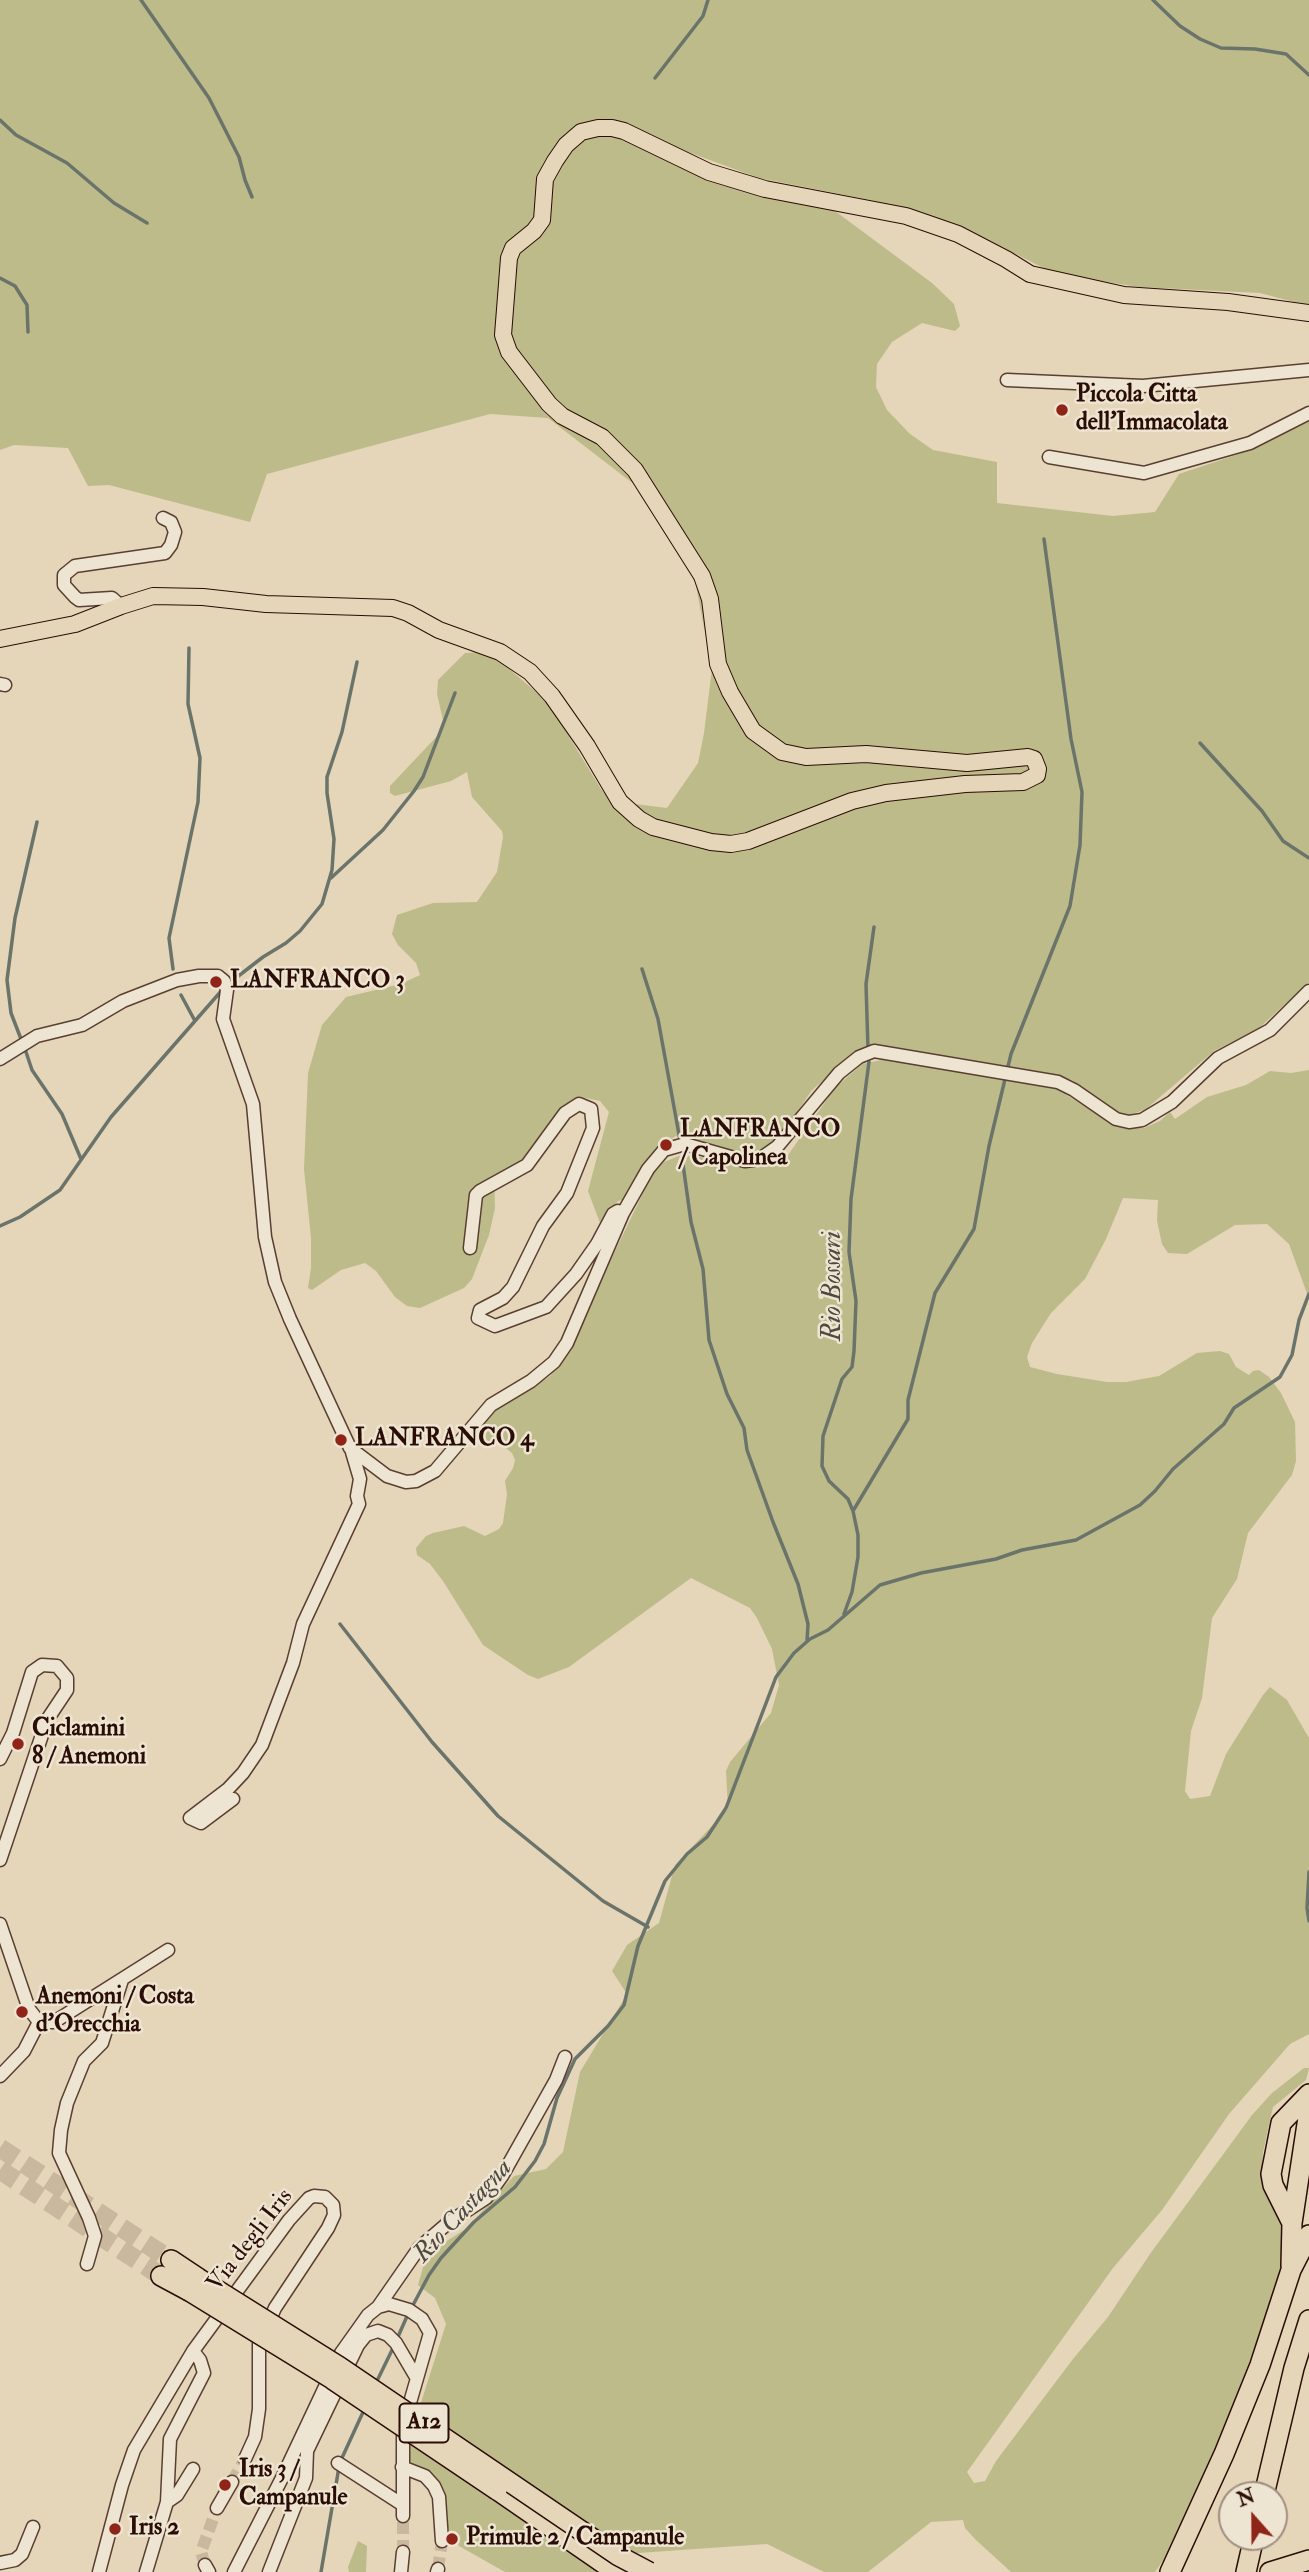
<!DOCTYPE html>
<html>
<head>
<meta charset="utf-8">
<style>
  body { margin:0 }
  #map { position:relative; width:1309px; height:2572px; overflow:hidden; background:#e5d5b9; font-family:"IM FELL Double Pica",serif }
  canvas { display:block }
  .north { position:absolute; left:1218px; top:2481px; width:70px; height:70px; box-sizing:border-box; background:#eee4d2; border:2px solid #a08e80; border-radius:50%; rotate:339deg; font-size:19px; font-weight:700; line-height:28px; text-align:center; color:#2a0d04 }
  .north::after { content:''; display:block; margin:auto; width:24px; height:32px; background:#8f2418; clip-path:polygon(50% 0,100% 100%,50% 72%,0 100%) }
</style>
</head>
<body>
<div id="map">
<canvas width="1309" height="2572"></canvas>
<div class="north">N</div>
</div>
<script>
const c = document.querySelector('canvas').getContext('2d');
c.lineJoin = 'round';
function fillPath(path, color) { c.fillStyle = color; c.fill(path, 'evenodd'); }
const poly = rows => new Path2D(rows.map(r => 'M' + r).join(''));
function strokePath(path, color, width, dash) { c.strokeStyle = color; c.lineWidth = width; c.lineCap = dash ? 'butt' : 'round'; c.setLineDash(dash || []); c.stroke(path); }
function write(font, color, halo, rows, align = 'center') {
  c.font = font + ' "IM FELL Double Pica",serif'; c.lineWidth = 5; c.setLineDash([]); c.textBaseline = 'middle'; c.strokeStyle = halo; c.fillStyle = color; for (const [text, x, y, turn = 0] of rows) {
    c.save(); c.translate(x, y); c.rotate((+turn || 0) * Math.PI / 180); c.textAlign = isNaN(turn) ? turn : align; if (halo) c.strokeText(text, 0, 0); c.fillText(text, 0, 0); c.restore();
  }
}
fillPath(poly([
  [0,0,1309,0,1309,306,1260,293,1139,287,1055,274,963,227,875,201,759,178,666,144,670,162,774,198,835,211,932,283,954,304,960,326,955,331,922,323,892,342,877,364,876,387,887,410,910,434,933,450,997,462,997,503,1113,516,1155,512,1179,474,1248,451,1309,421,1309,982,1258,1029,1214,1051,1146,1109,1130,1115,1112,1111,1072,1080,995,1064,912,1053,873,1044,837,1069,812,1090,779,1138,763,1152,745,1157,676,1136,661,1145,643,1166,627,1199,618,1201,600,1223,588,1191,609,1112,600,1101,581,1097,564,1107,536,1153,508,1171,494,1175,495,1208,489,1235,472,1279,464,1288,420,1308,407,1306,395,1297,376,1271,365,1263,341,1270,312,1290,308,1288,311,1268,311,1238,304,1169,308,1073,322,1025,346,997,401,984,420,975,416,963,398,945,392,934,397,915,433,903,477,902,497,872,503,837,502,831,472,797,467,772,451,781,395,796,390,793,390,786,440,733,443,720,437,694,438,680,465,653,481,652,495,657,548,702,601,789,617,808,627,803,667,808,698,763,704,733,712,669,695,581,635,485,548,418,490,414,267,474,250,522,109,485,88,486,68,448,14,445,0,450],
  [886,1059,1052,1086,1105,1119,1122,1126,1144,1128,1160,1121,1170,1112,1175,1119,1207,1097,1246,1085,1270,1071,1291,1073,1309,1070,1309,1299,1289,1244,1267,1224,1235,1225,1187,1254,1168,1253,1162,1244,1157,1221,1158,1200,1123,1198,1106,1239,1085,1279,1051,1313,1032,1343,1027,1357,1030,1367,1057,1374,1107,1382,1126,1382,1159,1376,1197,1353,1220,1351,1229,1354,1236,1367,1249,1375,1253,1371,1259,1370,1269,1377,1281,1393,1295,1422,1296,1461,1292,1475,1248,1533,1237,1579,1212,1618,1202,1698,1191,1731,1185,1791,1190,1799,1210,1796,1226,1754,1263,1695,1270,1687,1287,1700,1309,1738,1309,2034,1290,2044,1229,2114,1162,2210,1113,2268,967,2472,974,2483,985,2481,996,2461,1073,2359,1108,2317,1150,2254,1252,2115,1272,2093,1304,2068,1309,2068,1306,2080,1273,2107,1263,2152,1261,2180,1285,2229,1280,2270,1263,2325,1230,2414,1177,2540,1155,2572,1011,2572,976,2540,965,2528,963,2520,931,2522,868,2572,824,2572,767,2544,624,2554,614,2572,505,2572,459,2546,445,2523,442,2495,407,2462,405,2453,446,2324,435,2298,418,2285,425,2261,439,2246,467,2228,514,2176,546,2169,563,2152,580,2072,627,1994,612,1971,627,1945,659,1923,675,1865,728,1809,726,1771,730,1762,771,1713,779,1685,772,1649,757,1618,750,1608,691,1578,569,1667,538,1679,528,1675,483,1645,443,1581,430,1564,417,1555,416,1548,426,1536,433,1533,464,1526,485,1536,499,1529,503,1523,507,1494,505,1481,513,1468,515,1460,512,1453,501,1444,486,1443,470,1438,494,1411,550,1376,572,1348,593,1297,644,1191,654,1173,664,1162,679,1156,696,1156,757,1168,774,1163,788,1155,835,1088,862,1064],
  [358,2541,367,2546,366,2572,349,2572,348,2567]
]), '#bdbb8a');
strokePath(poly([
  [141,0,209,98,239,157,245,180,252,197],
  [1153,0,1180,26,1200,39,1221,48,1255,49,1286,54,1309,75],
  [655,78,703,16,708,0],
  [0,120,16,135,67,163,114,203,147,223],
  [0,278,15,286,27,305,28,332],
  [1200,743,1262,811,1283,841,1309,858],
  [331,878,383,830,414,791,423,777,455,693],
  [173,969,169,938,198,802,200,758,188,704,189,648],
  [642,969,658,1019,680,1140],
  [228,984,263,957,286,943,300,931,322,904,332,870,334,839,327,793,327,777,342,732,357,662],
  [181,995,195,1021],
  [21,1039,11,1013,7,980,15,918,37,822],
  [25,1049,32,1070,62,1114,81,1159],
  [868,1050,866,984,874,927],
  [682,1157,691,1222,703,1269,709,1340,727,1394,744,1428,747,1450,773,1522,798,1584,808,1624,807,1641],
  [0,1226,20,1217,60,1190,111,1117,223,989],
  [853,1511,908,1419,908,1400,935,1293,974,1229,989,1146,1011,1054,1070,906,1080,845,1082,792,1071,739,1044,539],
  [844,1614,852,1592,858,1557,858,1535,853,1511,848,1499,829,1481,822,1466,823,1436,842,1379,852,1367,854,1351,856,1301,849,1252,851,1199,869,1062],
  [340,1624,432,1742,498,1816,603,1901,648,1927],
  [1309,1872,1307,1908,1309,1921],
  [412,2307,429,2275,441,2258,474,2222,515,2187,535,2161,544,2144,557,2098,575,2059,608,2026,624,2005,638,1946,665,1881,687,1854,707,1837,726,1808,776,1677,794,1653,810,1639,828,1630,880,1585,921,1573,996,1559,1022,1550,1076,1540,1140,1505,1155,1491,1173,1469,1224,1424,1234,1408,1280,1377,1292,1355,1299,1320,1309,1294],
  [397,2339,408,2314],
  [376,2383,394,2346],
  [341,2460,364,2410],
  [321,2572,339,2467]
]), '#6b746a', 3.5);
strokePath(poly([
  [232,2482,245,2459],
  [403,2552,403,2516],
  [205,2565,201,2552,217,2508],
  [438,2569,442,2541]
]), '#c9b79e', 12, [12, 6]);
strokePath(poly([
  [0,2148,171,2260],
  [0,2170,161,2276]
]), '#c9b79e', 19, [19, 10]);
const minor = poly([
  [1007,380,1143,386,1309,370],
  [1049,457,1144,473,1250,443,1309,413],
  [121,606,112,598,79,600,75,597,64,585,64,575,75,566,165,553,171,545,175,532,171,522,163,518],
  [0,684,5,685],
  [0,1059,37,1036,82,1025,123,1001,177,980,199,976,218,976,224,981,227,990,223,1019,253,1104,265,1237,275,1282,290,1319,350,1448,387,1476,406,1482,416,1481,435,1471,491,1405,531,1381,554,1362,567,1343,623,1213,648,1169,664,1150,685,1144,745,1161,760,1159,777,1147,839,1073,859,1057,874,1051,1058,1082,1074,1090,1116,1119,1129,1122,1142,1120,1172,1102,1218,1058,1270,1030,1309,991],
  [470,1248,476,1195,480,1191,527,1165,565,1113,579,1104,591,1109,593,1128,567,1193,543,1226,513,1287,503,1298,480,1310,478,1318,495,1326,546,1307,576,1274,597,1244,613,1214,618,1211,623,1213],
  [0,1759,13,1733,32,1672,42,1665,57,1666,67,1678,67,1690,47,1720,0,1860],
  [233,1799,201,1823,190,1818,228,1789,243,1773,262,1745,293,1663,303,1624,359,1504,357,1496,360,1479,352,1452],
  [0,1924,29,2009,39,2022,54,2022,168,1950],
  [0,2076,24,2051,39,2022],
  [87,2264,95,2236,89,2218,59,2153,61,2130,67,2103,84,2061,102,2043,122,1980],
  [378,2307,419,2248,448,2223,486,2198,502,2176,556,2080,565,2057],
  [338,2463,403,2505],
  [402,2467,425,2476,434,2486,439,2497,442,2541],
  [167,2502,177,2495,193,2469],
  [217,2508,232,2482],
  [0,2563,15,2560,22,2554,33,2527],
  [205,2565,209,2572],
  [99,2572,122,2485,134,2450,193,2351,289,2220,309,2198,314,2196,325,2197,333,2205,334,2215,328,2228,275,2308,259,2344,259,2409,255,2437,245,2459],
  [146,2572,167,2502,170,2439,204,2373,200,2360,193,2351],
  [234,2572,282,2478,341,2353,368,2315,378,2307,389,2304,409,2310,422,2319,430,2333,403,2427,403,2516],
  [269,2572,306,2478,307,2451,358,2345,366,2335,378,2331,388,2335,396,2343,416,2377],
  [401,2572,403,2552],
  [437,2572,438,2569]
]);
const major = poly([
  [0,639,75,624,121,606,153,596,203,597,266,604,393,608,408,613,439,630,500,652,530,672,552,696,587,746,620,802,639,819,653,827,711,842,731,844,748,841,852,801,886,793,965,784,1023,782,1037,775,1038,769,1034,759,1028,757,967,763,866,754,806,757,782,752,753,731,730,692,718,664,710,599,702,576,635,470,602,437,562,416,549,404,509,352,503,335,509,258,513,248,534,231,542,220,545,179,555,161,566,145,581,132,598,128,612,128,624,131,709,172,765,189,906,216,958,234,1006,259,1030,274,1124,295,1228,302,1309,313]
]);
const highway = poly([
  [1292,2223,1273,2185,1271,2174,1281,2123,1309,2094],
  [171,2260,198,2278],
  [1291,2266,1292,2223,1309,2111],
  [161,2276,189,2291],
  [497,2490,616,2572],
  [1264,2495,1294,2368,1309,2320],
  [1170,2572,1224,2454,1260,2365,1291,2270,1309,2235],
  [1246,2572,1254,2537],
  [1270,2572,1309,2560]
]);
strokePath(minor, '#593f31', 15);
strokePath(major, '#2a0d04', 18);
strokePath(highway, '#2a0d04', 22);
strokePath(minor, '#eee4d2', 12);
strokePath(major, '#e5d5b9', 16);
strokePath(highway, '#e5d5b9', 19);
const highwayBridge = poly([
  [198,2278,340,2367,617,2555,649,2572],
  [189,2291,332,2379,497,2490]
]);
strokePath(highwayBridge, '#2a0d04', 22, []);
strokePath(highwayBridge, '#e5d5b9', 19);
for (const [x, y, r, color] of [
  [1062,410,7,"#8f2418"],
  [216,982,7,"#8f2418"],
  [666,1145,7,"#8f2418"],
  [341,1440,7,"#8f2418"],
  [18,1744,7,"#8f2418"],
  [22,2012,7,"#8f2418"],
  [225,2485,7,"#8f2418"],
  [115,2529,7,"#8f2418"],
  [452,2539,7,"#8f2418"]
]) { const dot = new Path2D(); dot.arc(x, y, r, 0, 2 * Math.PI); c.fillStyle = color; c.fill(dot); strokePath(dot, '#eee4d2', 2.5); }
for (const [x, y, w] of [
  [424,2423,49]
]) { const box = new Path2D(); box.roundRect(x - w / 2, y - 19.5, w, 39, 5); c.fillStyle = '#eee4d2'; c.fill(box); strokePath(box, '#2a0d04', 2); }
write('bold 23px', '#2a0d04', null, [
  ["A12",424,2423]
]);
write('bold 24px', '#2a0d04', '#eee4d2', [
  ["Piccola Citta",1076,396],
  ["dell'Immacolata",1076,424],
  ["LANFRANCO 3",230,982],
  ["LANFRANCO",680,1131],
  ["/ Capolinea",680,1159],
  ["LANFRANCO 4",355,1440],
  ["Ciclamini",32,1730],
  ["8 / Anemoni",32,1758],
  ["Anemoni / Costa",36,1998],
  ["d'Orecchia",36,2026],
  ["Iris 3 /",239,2471],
  ["Campanule",239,2499],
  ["Iris 2",129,2529],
  ["Primule 2 / Campanule",466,2539]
], 'left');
write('24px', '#2a0d04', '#eee4d2', [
  ["Via degli Iris",251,2241,-52]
]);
write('italic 26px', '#504940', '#eee4d2', [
  ["Rio Bossari",834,1286,-90],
  ["Rio Castagna",464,2212,-47]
]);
</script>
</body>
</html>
